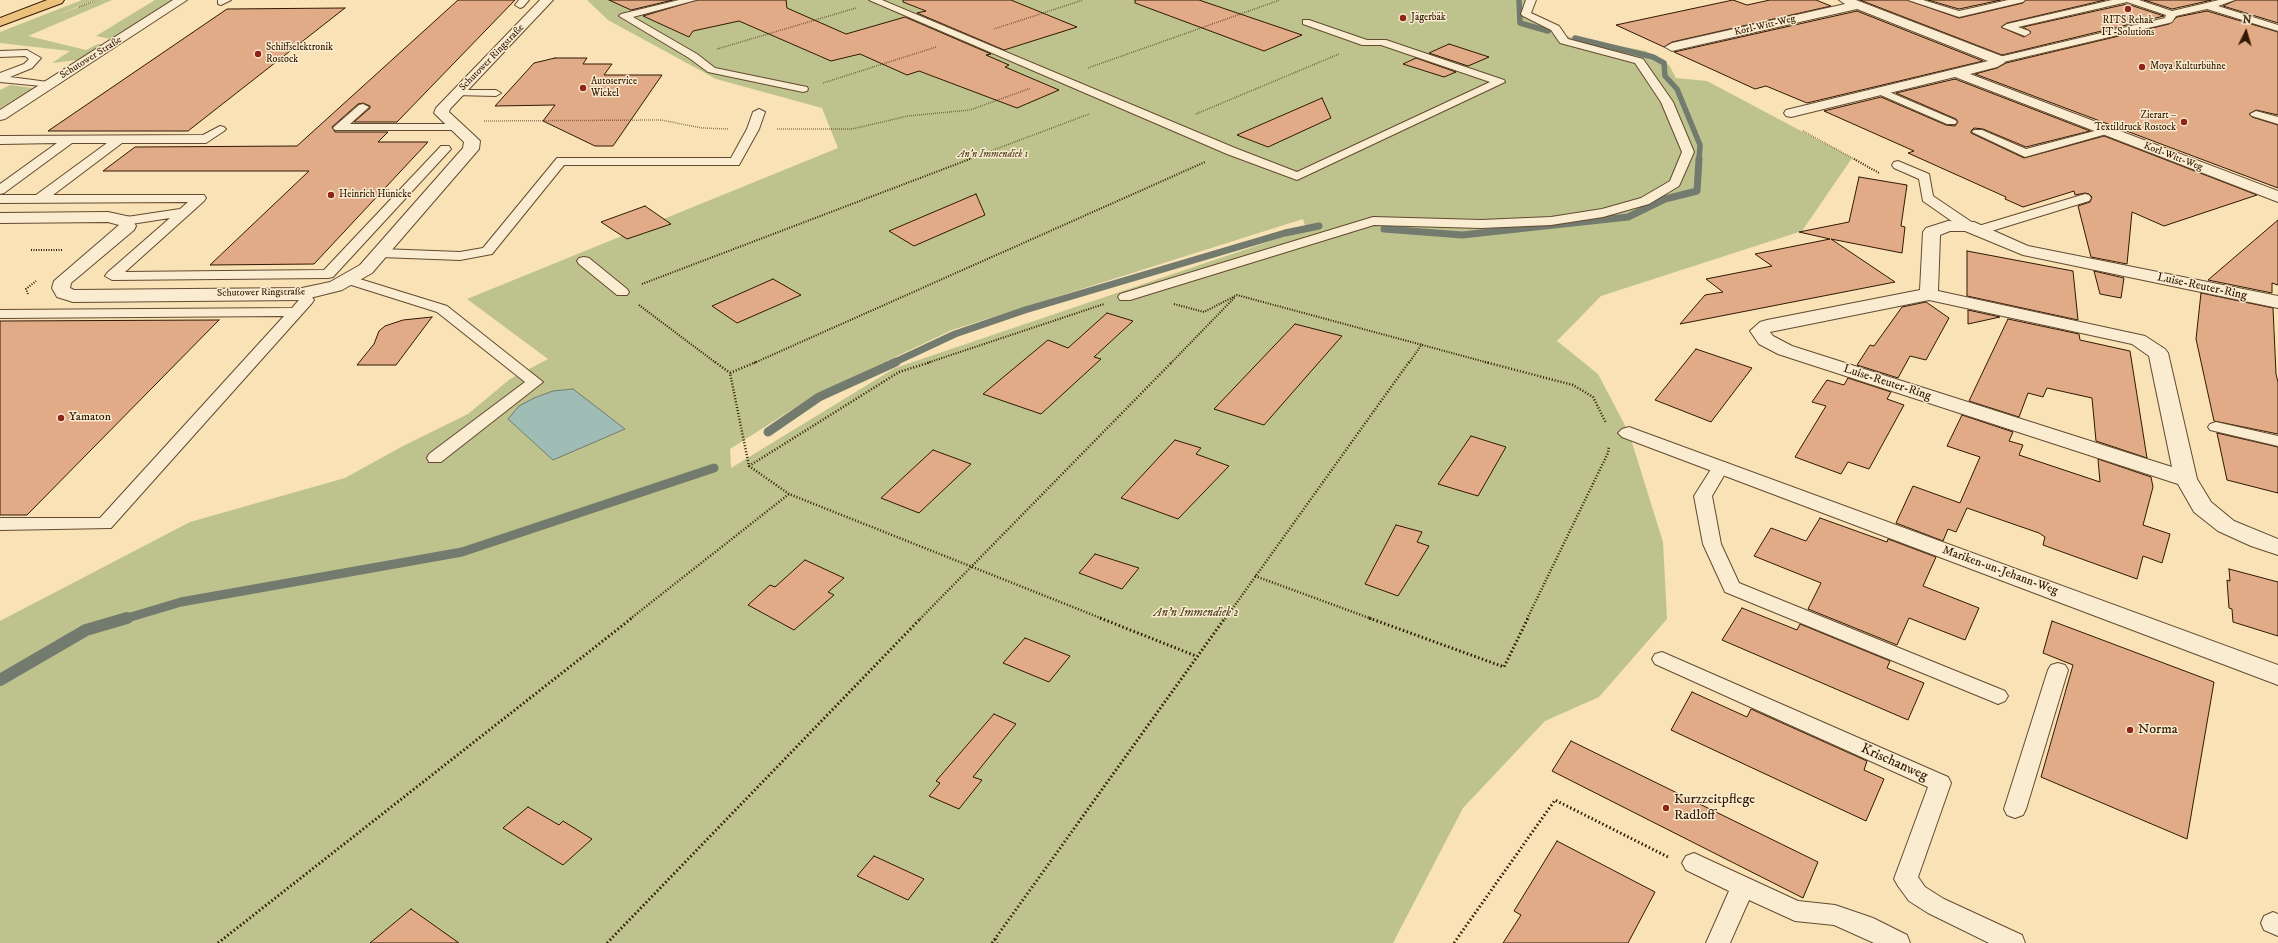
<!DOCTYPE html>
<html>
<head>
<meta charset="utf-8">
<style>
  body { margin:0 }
  #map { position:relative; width:2278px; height:943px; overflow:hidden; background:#f8e2b6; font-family:"IM FELL DW Pica",serif }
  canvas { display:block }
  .north { position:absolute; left:2226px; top:12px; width:40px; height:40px; -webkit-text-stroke:3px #faecd0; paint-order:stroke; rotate:5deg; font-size:11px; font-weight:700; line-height:16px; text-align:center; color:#311803 }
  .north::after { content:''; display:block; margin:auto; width:14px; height:18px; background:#311803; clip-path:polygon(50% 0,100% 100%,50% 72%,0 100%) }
</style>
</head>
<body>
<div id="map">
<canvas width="2278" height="943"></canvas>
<div class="north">N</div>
</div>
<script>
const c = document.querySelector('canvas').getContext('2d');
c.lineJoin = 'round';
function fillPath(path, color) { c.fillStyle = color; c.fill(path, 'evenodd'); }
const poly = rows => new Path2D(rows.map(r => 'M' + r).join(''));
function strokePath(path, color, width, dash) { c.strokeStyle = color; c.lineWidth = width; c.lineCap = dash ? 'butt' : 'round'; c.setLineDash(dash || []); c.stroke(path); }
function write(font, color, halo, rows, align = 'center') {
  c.font = font + ' "IM FELL DW Pica",serif'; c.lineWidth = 3; c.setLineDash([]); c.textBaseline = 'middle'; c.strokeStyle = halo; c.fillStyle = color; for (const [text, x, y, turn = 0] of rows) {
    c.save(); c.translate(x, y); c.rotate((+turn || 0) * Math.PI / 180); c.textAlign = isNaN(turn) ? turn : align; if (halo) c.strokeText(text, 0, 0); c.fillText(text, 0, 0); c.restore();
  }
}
fillPath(poly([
  [82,0,94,0,50,18,97,0,112,0,28,36,86,50,98,44,103,45,77,60,52,63,70,51,0,43,0,32],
  [155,0,172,0,110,39,96,36],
  [587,0,1532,0,1533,17,1566,36,1646,51,1669,65,1676,78,1707,81,1852,158,1802,231,1601,296,1557,341,1598,374,1629,433,1663,542,1667,619,1599,697,1545,721,1463,808,1393,943,0,943,0,621,190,522,345,478,403,446,468,414,510,379,548,359,467,299,838,148,822,108,716,79,608,20],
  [1303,219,1306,229,895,368,731,468,730,449,815,395,952,330],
  [10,85,33,88,0,108,0,90]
]), '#bec38d');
const water = poly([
  [573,389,625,429,553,460,508,419,519,406,534,398,553,391,573,389]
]);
fillPath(water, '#9fbcb5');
strokePath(water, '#737a6e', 1);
strokePath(poly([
  [1519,0,1520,23,1548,31],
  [1575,38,1653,57,1664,63,1665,76,1677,89,1700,145,1699,160]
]), '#737a6e', 5.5);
strokePath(poly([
  [1384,229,1462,235,1628,217,1665,199,1697,191,1699,159],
  [893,363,955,334,1025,310,1285,233,1319,226]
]), '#737a6e', 7);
strokePath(poly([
  [768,432,819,397,896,362],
  [124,619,181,602,462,552,714,468]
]), '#737a6e', 9);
strokePath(poly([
  [0,680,86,630,127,618]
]), '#737a6e', 12);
const building = poly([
  [458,0,515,0,397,122,354,122,370,108,370,106,363,103,358,104,332,127,335,132,388,132,378,142,428,142,314,264,210,265,309,171,103,171,135,147,297,146,458,0],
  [609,0,673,0,631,10,609,0],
  [697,0,786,0,787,8,846,34,905,17,991,54,986,55,1009,65,1005,67,1059,90,1017,108,919,71,907,75,860,54,831,61,739,21,693,31,689,37,643,16,697,0],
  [903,0,1011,0,1077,27,1004,50,917,13,926,11,903,2,903,0],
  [1135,0,1199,0,1302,35,1264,51,1135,3,1135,0],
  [1733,0,1747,5,1770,0,1816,0,1831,6,1672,42,1664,47,1616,25,1733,0],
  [1860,0,1907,0,1959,18,2023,3,2026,0,2105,0,2007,23,2001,27,2024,37,2031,32,2023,27,2127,4,2164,16,2002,55,1860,0],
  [1928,0,2001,0,1959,9,1928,0],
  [2144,0,2212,0,2172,9,2144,0],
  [2236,0,2278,0,2278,23,2223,6,2236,0],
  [345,8,188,131,48,131,227,9,345,8],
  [1857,11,1983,61,1807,103,1766,86,1755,89,1674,52,1857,11],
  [2207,11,2278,32,2278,115,2256,110,2249,114,2252,117,2278,125,2278,188,1975,74,1997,68,2006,63,2169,24,2177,17,2207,11],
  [1449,44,1489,57,1468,66,1429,53,1449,44],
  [555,58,587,58,583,64,612,64,604,75,662,75,613,146,595,146,543,121,555,105,495,106,534,63,555,58],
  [1416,58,1456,72,1444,77,1403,64,1416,58],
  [1955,79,2090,131,2026,147,1983,129,1974,128,1971,131,1971,133,2024,158,2104,136,2257,195,2164,226,2132,212,2127,264,2091,257,2078,206,2090,202,2092,197,2089,194,2085,193,2075,195,2074,191,2023,207,2005,199,2006,197,1908,153,1914,151,1824,111,1881,97,1946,125,1955,126,1958,122,1956,119,1896,93,1955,79],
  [1322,98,1331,118,1268,147,1237,135,1322,98],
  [1859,177,1907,185,1901,226,1905,227,1902,253,1831,239,1895,282,1680,324,1705,295,1723,292,1706,279,1772,266,1755,254,1830,239,1799,232,1849,222,1859,177],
  [976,194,985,215,914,246,889,231,976,194],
  [645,206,671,224,627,239,601,222,645,206],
  [2278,220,2278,285,2272,283,2272,293,2208,280,2278,220],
  [1967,251,2073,271,2078,320,1967,296,1967,251],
  [2094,271,2124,278,2121,298,2100,294,2094,271],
  [773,279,801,295,737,323,712,306,773,279],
  [2201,293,2273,308,2276,374,2278,382,2278,434,2214,421,2196,339,2201,293],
  [1926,302,1949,318,1926,360,1910,356,1898,378,1857,365,1870,345,1874,346,1902,307,1926,302],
  [1968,310,2000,317,1968,324,1968,310],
  [1107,313,1133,321,1094,357,1101,359,1041,414,983,394,1048,340,1068,348,1107,313],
  [432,317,396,365,357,365,374,344,379,331,385,326,403,320,432,317],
  [2008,319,2079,334,2080,340,2130,351,2147,458,2096,441,2092,398,2047,388,2043,397,2028,393,2019,417,1969,401,2008,319],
  [219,320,27,515,0,515,0,321,219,320],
  [1295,324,1342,336,1264,425,1214,409,1295,324],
  [1696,349,1752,368,1711,422,1655,400,1696,349],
  [1848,378,1891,392,1887,399,1904,405,1869,469,1848,462,1841,474,1795,457,1826,406,1812,402,1827,380,1844,385,1848,378],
  [1962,415,2013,432,2009,441,2023,445,2019,455,2100,482,2098,459,2151,477,2153,487,2143,525,2170,534,2162,563,2143,556,2137,579,2043,545,2045,537,2039,533,1967,508,1956,532,1948,529,1943,541,1896,523,1913,486,1960,503,1980,457,1947,446,1962,415],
  [2217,433,2278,447,2278,493,2227,480,2217,433],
  [1471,436,1506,447,1478,496,1438,484,1471,436],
  [1175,440,1201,448,1196,454,1229,466,1178,519,1121,498,1175,440],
  [933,450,971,464,919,513,881,498,933,450],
  [1820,518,1887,542,1888,539,1936,557,1923,586,1979,608,1965,640,1909,618,1897,645,1808,609,1821,583,1754,556,1771,528,1806,541,1820,518],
  [1396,525,1422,532,1417,542,1429,546,1398,596,1365,584,1396,525],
  [1095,554,1139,568,1122,589,1079,573,1095,554],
  [805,560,844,578,828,592,834,595,794,630,748,605,770,585,775,587,805,560],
  [2229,569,2278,582,2278,636,2233,622,2232,609,2229,608,2227,580,2230,581,2229,569],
  [1742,608,1797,630,1800,624,1890,661,1887,668,1924,683,1908,720,1722,640,1742,608],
  [2052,621,2214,682,2187,839,2041,777,2073,665,2043,653,2052,621],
  [1025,638,1070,656,1049,682,1003,663,1025,638],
  [1692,692,1747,717,1751,709,1867,761,1864,770,1884,779,1866,821,1671,730,1692,692],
  [994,714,1016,724,973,777,982,780,959,809,929,796,940,783,936,781,994,714],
  [1571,741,1818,862,1803,898,1552,771,1571,741],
  [528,807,559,825,563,821,592,839,563,865,503,828,528,807],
  [1557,841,1655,892,1628,943,1503,943,1521,915,1514,911,1557,841],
  [874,856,924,879,908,900,857,876,874,856],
  [411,909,459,943,370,943,411,909]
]);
fillPath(building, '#e0ab86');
strokePath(building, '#311803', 1);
const lane = poly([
  [218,0,231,0,221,5,218,4,218,0],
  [519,0,529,0,523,7,520,8,515,5,519,0],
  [679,0,696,0,633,17,697,54,715,68,807,87,808,89,807,91,803,92,708,72,689,58,619,16,621,14,679,0],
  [869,0,882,0,1235,148,1297,172,1490,82,1381,45,1362,45,1303,24,1303,20,1309,20,1367,40,1386,40,1504,80,1505,82,1297,180,1227,154,869,0],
  [1526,0,1536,0,1531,13,1559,26,1568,39,1643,59,1673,102,1694,152,1679,186,1649,204,1603,217,1551,225,1481,228,1374,225,1130,300,1120,300,1118,297,1120,294,1373,217,1481,220,1551,217,1602,209,1641,198,1670,181,1682,152,1661,102,1635,63,1560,43,1551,30,1523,16,1521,14,1526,0],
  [1908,0,1923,0,1959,11,2008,0,2025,0,2023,2,1959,17,1908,0],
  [2112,0,2139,0,2172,11,2219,0,2235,0,2218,6,2278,25,2278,31,2207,9,2176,16,2172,22,2169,23,1999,63,1994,60,1999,57,2165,18,2166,15,2127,2,2018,27,2029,31,2030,33,2025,36,2002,27,2007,24,2112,0],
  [27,50,41,58,32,68,10,77,48,82,52,83,52,87,0,82,0,73,24,64,29,59,25,56,0,57,0,51,27,50],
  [1880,88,1955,120,1957,122,1955,124,1947,124,1876,93,1875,91,1876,89,1880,88],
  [458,90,496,90,501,93,496,96,454,95,453,93,454,91,458,90],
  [363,104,369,107,350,124,455,124,461,127,455,130,335,130,333,128,335,126,359,105,363,104],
  [759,109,765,112,759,129,739,165,564,165,492,254,460,260,381,257,374,253,381,249,460,252,483,248,557,158,731,158,747,129,753,112,759,109],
  [2256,111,2278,117,2278,124,2252,116,2250,114,2256,111],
  [220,126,224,127,226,129,224,131,206,143,122,143,53,195,204,195,206,198,204,201,125,272,324,270,441,146,449,146,451,149,333,277,328,278,112,280,105,276,107,273,170,218,125,225,118,221,120,218,180,209,188,202,0,203,0,195,36,195,107,143,72,143,4,193,0,194,0,184,57,143,0,144,0,136,203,135,220,126],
  [2106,128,2110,129,2112,131,2110,133,2025,157,1972,132,1974,130,1982,130,2026,149,2106,128],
  [1898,161,1929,174,1933,196,1973,223,1975,226,1973,229,1963,229,1923,201,1919,179,1894,168,1892,165,1894,162,1898,161],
  [2085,194,2089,195,2091,198,2089,201,1985,233,1975,233,1973,230,1975,227,2085,194],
  [584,257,589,258,627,289,629,292,627,295,617,295,579,264,577,261,579,258,584,257],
  [350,276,447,306,543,382,441,462,429,462,427,458,429,454,525,382,437,312,345,283,343,280,350,276],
  [302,290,307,291,312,297,314,300,312,303,111,528,0,530,0,518,100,518,284,316,0,318,0,310,292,308,299,300,295,294,302,290],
  [2216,422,2278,436,2278,446,2210,430,2208,427,2210,424,2216,422],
  [1721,462,1727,463,1729,467,1712,496,1721,544,1739,583,2005,691,2008,696,2005,701,1998,704,1991,701,1725,592,1703,544,1694,496,1715,463,1721,462],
  [1662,652,1948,777,1951,783,1918,877,1925,887,1944,899,2022,935,2025,943,1989,943,1928,913,1909,901,1898,886,1894,879,1928,787,1655,664,1652,659,1655,654,1662,652],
  [2058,663,2065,665,2068,670,2026,809,2023,815,2015,818,2007,815,2004,809,2048,670,2051,665,2058,663],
  [1694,853,1798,901,1835,905,1873,918,1907,935,1910,943,1874,943,1834,925,1795,921,1749,900,1730,943,1706,943,1729,891,1686,870,1682,863,1686,856,1694,853],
  [2273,912,2278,914,2278,936,2264,930,2261,923,2264,916,2273,912]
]);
const street = poly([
  [173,0,187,0,5,119,0,120,0,110,173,0],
  [540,0,553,0,450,109,449,112,477,138,480,141,479,149,372,273,342,290,302,300,73,302,57,297,52,288,54,281,119,225,108,222,0,223,0,213,108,212,131,217,136,226,134,230,71,283,70,288,74,290,302,288,330,282,360,265,463,148,464,142,434,113,436,108,540,0],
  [1839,0,1856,0,2004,57,2006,60,2004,63,1997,67,1970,74,2278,191,2278,202,1955,77,1791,117,1786,116,1784,113,1786,110,1988,61,1857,9,1672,51,1665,47,1672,43,1845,4,1839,0],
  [1948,221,1974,222,2028,246,2278,296,2278,308,2023,255,1965,231,1950,231,1940,235,1938,291,2145,336,2165,349,2168,353,2197,479,2211,502,2234,521,2278,539,2278,555,2251,546,2218,531,2194,512,2178,484,1778,354,1759,344,1750,331,1760,322,1767,320,1920,290,1923,232,1926,228,1948,221],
  [1929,300,2132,344,2149,356,2172,467,1792,346,1773,336,1770,332,1929,300],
  [1629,427,2278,665,2278,685,1622,437,1618,433,1622,429,1629,427]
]);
const highway = poly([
  [47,0,64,0,62,3,0,26,0,18,47,0]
]);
strokePath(lane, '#634a30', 2);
strokePath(street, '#634a30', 2);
strokePath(highway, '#311803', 2);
strokePath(poly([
  [79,7,96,0],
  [994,29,1083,0],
  [717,49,856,8],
  [1088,68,1280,0],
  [823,83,936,47],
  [1196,114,1339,54],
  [484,121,661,120,702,128,728,129],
  [777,129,852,129,908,116,970,110,1031,88],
  [1803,131,1856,160],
  [967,160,1089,114]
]), '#311803', 1.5, [0.5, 1.5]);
strokePath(poly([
  [1854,159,1879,173],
  [31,250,63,250],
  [642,284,970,159],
  [28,294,26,289,36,281],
  [1174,304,1204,312,1237,295,1489,363],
  [639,305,716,363],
  [754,363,1205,162],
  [927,363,1104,304],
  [1171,363,1235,297],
  [1409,363,1422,344]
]), '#311803', 2, [1, 1.5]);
strokePath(poly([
  [715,362,730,373],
  [756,362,730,373,749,466,789,494,1103,619],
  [1485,362,1573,385,1593,397,1606,423],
  [749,466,899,372,931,362],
  [1255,576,1372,619],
  [630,619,789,494],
  [920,619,1172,362],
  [1225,619,1409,362],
  [1527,619,1608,453,1609,446]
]), '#311803', 2.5, [1, 2]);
strokePath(poly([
  [1100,618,1196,656],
  [1369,618,1504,667,1528,618],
  [995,939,997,943],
  [218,943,632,618],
  [607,943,921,618],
  [992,943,1225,618],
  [1454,943,1555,800,1668,857]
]), '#311803', 3, [1.5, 2.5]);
fillPath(lane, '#faecd0');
fillPath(street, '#faecd0');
fillPath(highway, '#ecc17b');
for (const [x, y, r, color] of [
  [2128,9,4,"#8f2418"],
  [1403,18,4,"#8f2418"],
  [258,54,4,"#8f2418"],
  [2142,67,4,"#8f2418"],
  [583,88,4,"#8f2418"],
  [2184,122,4,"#8f2418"],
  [331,195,4,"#8f2418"],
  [61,418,4,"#8f2418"],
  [2130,730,4,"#8f2418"],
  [1666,808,4,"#8f2418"]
]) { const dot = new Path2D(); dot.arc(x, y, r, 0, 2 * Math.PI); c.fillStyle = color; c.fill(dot); strokePath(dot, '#faecd0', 1.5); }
write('10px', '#311803', '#faecd0', [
  ["Jägerbäk",1411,18],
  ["RITS Rehak",2128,21,"center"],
  ["IT-Solutions",2128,33,"center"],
  ["Schiffselektronik",266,48],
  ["Rostock",266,60],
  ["Moya Kulturbühne",2150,67],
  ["Autoservice",591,82],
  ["Wickel",591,94],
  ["Zierart –",2176,116,"right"],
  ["Textildruck Rostock",2176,128,"right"],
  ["Heinrich Hünicke",339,195]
], 'left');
write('10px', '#311803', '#faecd0', [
  ["Korl-Witt-Weg",1765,26,-13],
  ["Schutower Straße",91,58,-32],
  ["Schutower Ringstraße",492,58,-46],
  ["Korl-Witt-Weg",2173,157,21],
  ["Schutower Ringstraße",261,293,-1]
]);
write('italic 10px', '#5b4b2c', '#faecd0', [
  ["An'n Immendiek 1",993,155]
]);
write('12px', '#311803', '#faecd0', [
  ["Luise-Reuter-Ring",2202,287,12],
  ["Luise-Reuter-Ring",1887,383,18],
  ["Mariken-un-Jehann-Weg",2000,571,20]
]);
write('12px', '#311803', '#faecd0', [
  ["Yamaton",69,418]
], 'left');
write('italic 12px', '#5b4b2c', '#faecd0', [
  ["An'n Immendiek 2",1196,614]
]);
write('14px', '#311803', '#faecd0', [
  ["Norma",2138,730],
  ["Kurzzeitpflege",1674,800],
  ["Radloff",1674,816]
], 'left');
write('14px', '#311803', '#faecd0', [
  ["Krischanweg",1894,763,24]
]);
</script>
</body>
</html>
